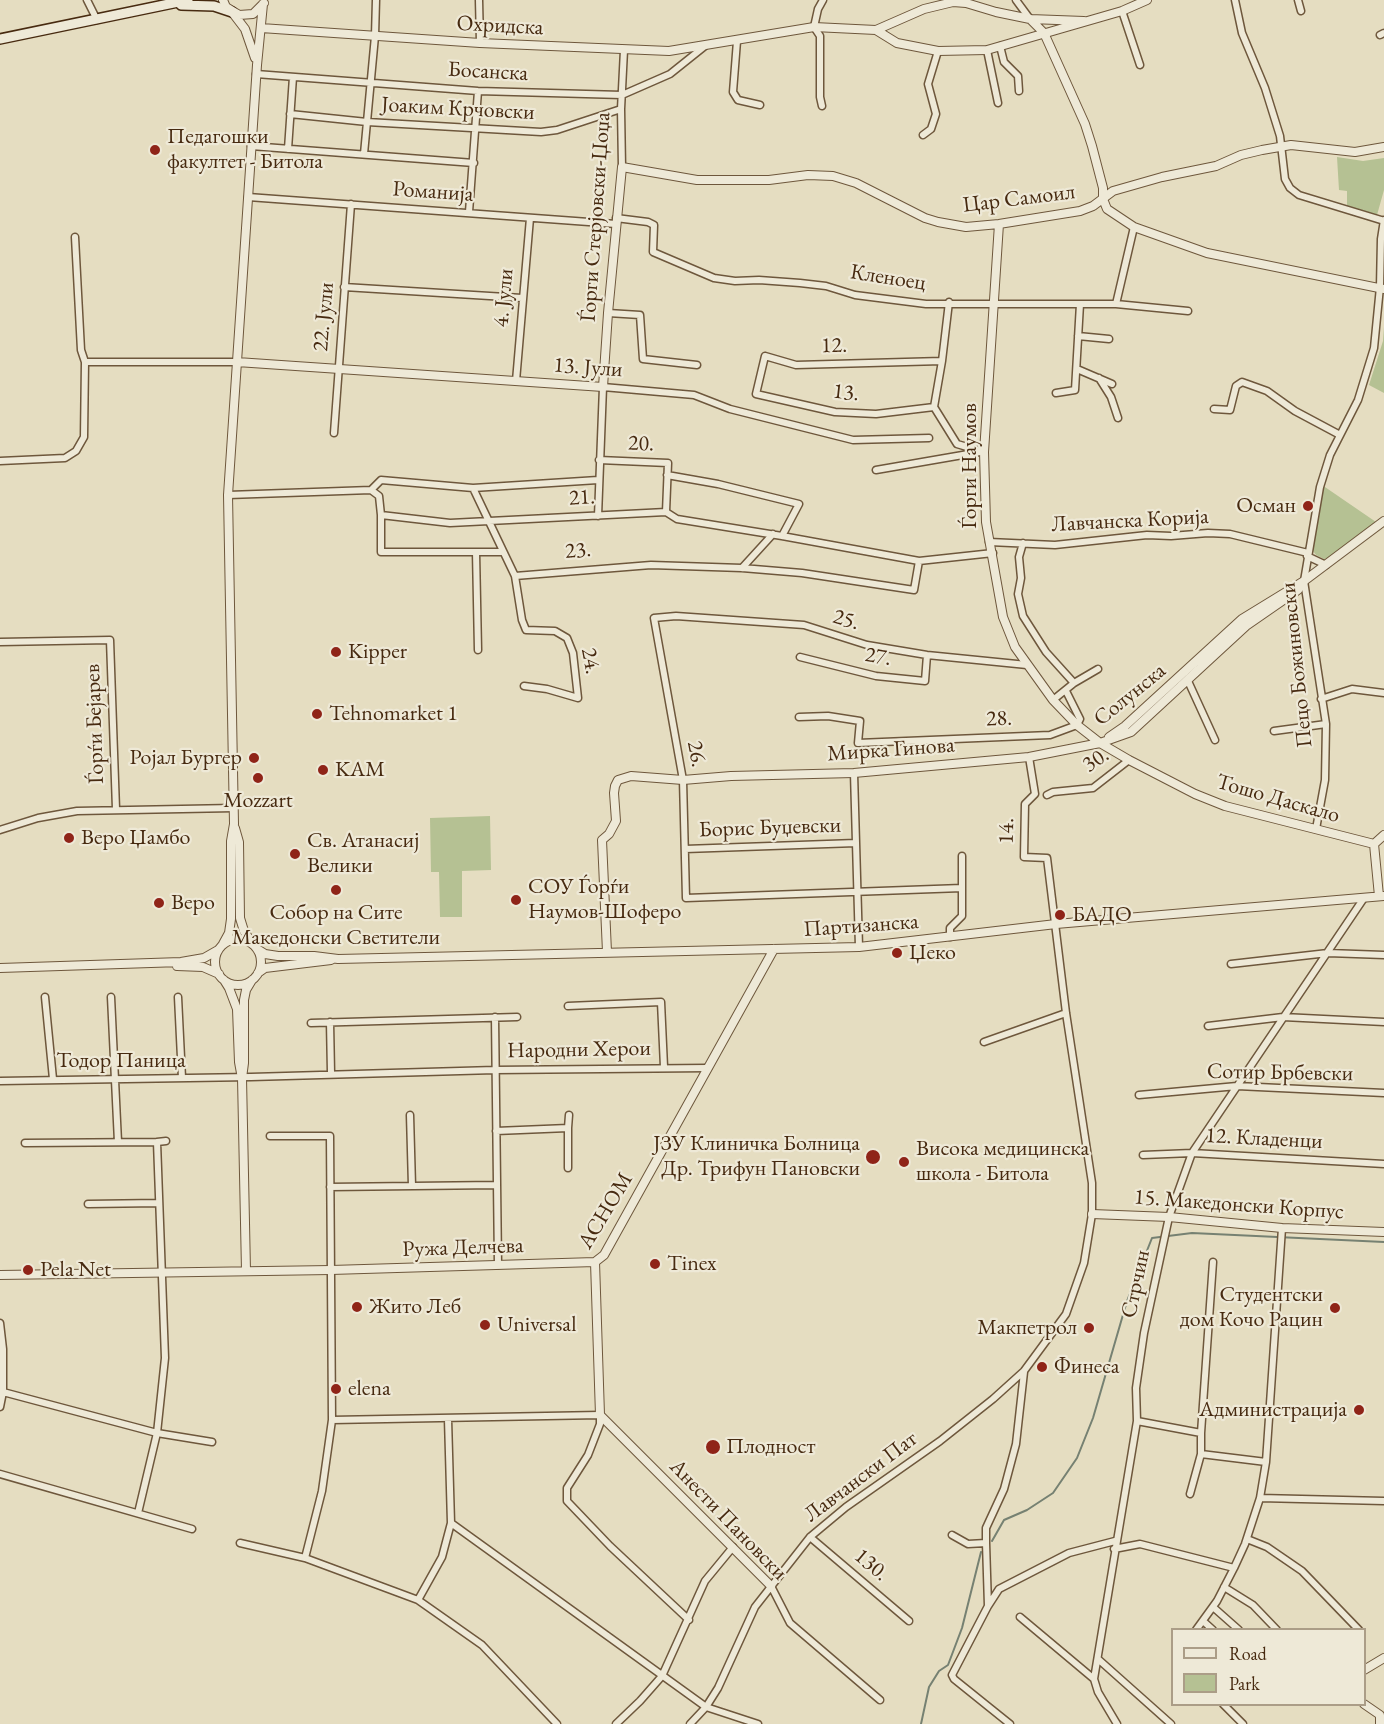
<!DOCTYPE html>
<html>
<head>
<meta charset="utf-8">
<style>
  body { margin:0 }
  #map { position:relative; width:1384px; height:1724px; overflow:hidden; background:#e5ddc1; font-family:"EB Garamond",serif }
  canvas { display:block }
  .legend { position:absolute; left:1171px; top:1628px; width:195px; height:78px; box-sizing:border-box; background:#eee9d7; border:2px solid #ab9d87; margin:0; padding:8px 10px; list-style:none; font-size:18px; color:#472a10 }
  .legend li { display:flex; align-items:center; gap:12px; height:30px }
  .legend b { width:30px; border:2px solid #ab9d87 }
</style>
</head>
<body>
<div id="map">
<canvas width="1384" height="1724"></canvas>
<ul class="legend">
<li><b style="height:8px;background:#eee9d7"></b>Road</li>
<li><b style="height:16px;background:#b5c193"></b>Park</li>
</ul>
</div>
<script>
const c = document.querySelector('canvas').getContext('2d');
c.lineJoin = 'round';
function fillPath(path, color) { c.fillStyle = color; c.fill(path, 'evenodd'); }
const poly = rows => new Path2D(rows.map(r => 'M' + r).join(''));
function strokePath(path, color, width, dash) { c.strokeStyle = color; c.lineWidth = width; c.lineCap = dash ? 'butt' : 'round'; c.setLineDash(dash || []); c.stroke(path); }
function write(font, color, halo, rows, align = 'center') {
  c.font = font + ' "EB Garamond",serif'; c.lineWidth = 4.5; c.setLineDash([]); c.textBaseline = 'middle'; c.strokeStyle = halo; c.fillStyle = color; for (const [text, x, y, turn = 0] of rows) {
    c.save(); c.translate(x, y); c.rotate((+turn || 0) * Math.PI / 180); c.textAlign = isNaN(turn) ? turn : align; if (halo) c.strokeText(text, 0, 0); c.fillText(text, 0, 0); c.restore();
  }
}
fillPath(poly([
  [1337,157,1363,161,1384,158,1384,190,1377,215,1347,207,1347,191,1339,190],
  [1384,327,1384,393,1369,385,1383,341],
  [1322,485,1376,522,1331,558,1324,559,1316,555,1313,551],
  [490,816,491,870,462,871,462,917,440,917,439,872,431,872,430,818]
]), '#b5c193');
strokePath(poly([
  [992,1541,1004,1520,1027,1510,1053,1493,1077,1458,1093,1418,1127,1301,1152,1238,1192,1233,1384,1242],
  [921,1724,929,1687,939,1671,948,1665,962,1628,981,1552]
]), '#768172', 2);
const minor = poly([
  [87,0,97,20],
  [479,0,480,43],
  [1016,0,1030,19],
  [1235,0,1242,33,1265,88,1280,136,1285,179,1290,188,1299,195,1384,221],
  [1298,0,1301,11],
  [1122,11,1140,65],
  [1380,35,1384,33],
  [737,41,733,92,738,100,760,105],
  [1000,46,1004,62,1018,76,1019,91],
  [987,50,998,103],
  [256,74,478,91,622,95,670,74,705,46],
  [822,106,820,97,820,36,814,27,818,9,823,0],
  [290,114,367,122,541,132,557,130,621,109],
  [923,135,931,129,936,114,928,84,938,51],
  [251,146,474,163],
  [288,149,293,77],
  [364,154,375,36,376,0],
  [622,167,621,109,624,50],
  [248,197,616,224],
  [469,212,478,91],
  [616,218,648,222,654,225,653,252,714,278,735,281,759,280,800,283,826,286,855,295,926,304,1116,304,1188,311],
  [344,287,522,298],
  [949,302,942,361,934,407,957,444,984,452],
  [1116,304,1134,227],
  [608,313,640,315,643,359,697,365],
  [1078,336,1109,339],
  [85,362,237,362],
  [1077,369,1112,384],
  [1099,378,1111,397,1118,418],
  [516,381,530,218],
  [1056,393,1075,390,1080,304],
  [934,407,876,414,835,412,756,394,765,356,796,365,942,361],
  [1214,409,1230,410,1236,386,1242,382,1267,391,1295,411,1340,435],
  [334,433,351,204],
  [599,460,668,463,666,512],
  [0,461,65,458,76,451,84,437,85,362,81,350,75,237],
  [876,470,980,452],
  [667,475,718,484,799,504,782,536],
  [473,488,515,576,522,620,526,630,555,631,567,638,573,653,578,698,547,689,524,686],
  [371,490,381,480,473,488,598,480],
  [228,495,371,490,379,496,381,515,381,552,502,552],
  [381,515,450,523,666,512,677,519,782,536,919,561,993,553],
  [598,516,603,387,694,395,730,409,853,440,929,438],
  [989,542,1055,545,1147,535,1171,536,1208,533,1230,534,1308,553],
  [1023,543,1019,557,1021,578,1018,594,1023,616,1046,652,1074,683,1053,700],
  [476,552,478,650],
  [1307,556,1326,565],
  [742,568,773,534],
  [515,576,651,565,742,568,802,573,914,590,919,561],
  [0,642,110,640,116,809],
  [800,657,876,676,925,681,927,655],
  [1188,681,1215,740],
  [1074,683,1098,669],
  [1321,699,1352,689,1384,693],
  [799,717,828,716,860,721,858,743,1050,735,1077,725,1080,719,1066,691],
  [1274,731,1326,724],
  [854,773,859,947],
  [1047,795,1053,792,1093,788,1129,760],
  [1316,829,1325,780,1326,724,1304,581,1320,487,1330,455,1358,400,1374,348,1380,287,1381,239,1384,220],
  [0,830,38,818,77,811,234,808],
  [685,849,856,843],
  [962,888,686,898,683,780,654,618,676,616,804,625,867,645,927,655,1027,665],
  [950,937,950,928,962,916,962,856],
  [1231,964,1328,953,1384,955],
  [45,997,53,1079],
  [111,997,118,1142],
  [178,997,182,1078],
  [568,1006,661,1002,664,1067],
  [495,1017,498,1265],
  [330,1022,331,1073],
  [311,1023,517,1017],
  [1208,1026,1283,1017,1384,1022],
  [984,1042,1066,1013],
  [0,1081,251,1077,495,1070,708,1068],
  [1139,1095,1237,1086,1384,1093],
  [410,1115,412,1186],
  [568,1128,569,1115],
  [496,1131,568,1128,568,1168],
  [270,1136,330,1136,332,1420,322,1491,305,1558],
  [157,1142,166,1141],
  [25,1143,157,1142,165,1358,157,1433,138,1513],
  [1143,1155,1192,1153,1384,1164],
  [330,1187,497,1185],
  [88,1204,159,1203],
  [0,1323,3,1349,3,1392,0,1407],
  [3,1392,157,1433,212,1442],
  [332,1420,600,1415,600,1424,588,1455,567,1488,567,1501,610,1546,689,1620],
  [1137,1421,1201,1433],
  [1201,1454,1266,1462],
  [0,1474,192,1529],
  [1190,1494,1201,1454,1201,1433,1213,1262],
  [1260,1498,1384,1501],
  [451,1523,706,1707,758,1724],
  [952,1535,968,1544,986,1543,986,1528,1004,1489,1016,1444,1024,1372],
  [810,1537,909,1621],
  [1247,1539,1267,1547,1302,1571,1359,1630],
  [240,1543,305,1558,418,1600,482,1645,557,1724],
  [986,1543,988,1606],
  [1114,1549,1140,1544,1234,1568],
  [771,1586,790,1623,880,1700],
  [1224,1587,1253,1605,1277,1630],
  [418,1600,442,1557,451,1523,448,1419],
  [1213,1607,1239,1630],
  [1020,1617,1094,1679],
  [1203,1621,1213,1630],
  [1196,1630,1217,1601,1234,1568,1245,1544,1260,1498,1266,1462,1282,1228],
  [1098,1659,1171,1724],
  [1223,1704,1243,1724],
  [616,1724,640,1701,662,1676,705,1581,733,1547],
  [690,1724,706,1707,718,1688,755,1607,810,1537,846,1507,940,1441,993,1399,1024,1371,1066,1314,1084,1263,1092,1214,1092,1183,1066,1013,1047,858,1024,857,1025,804,1035,794,1029,757],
  [1010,1724,954,1679,952,1675,988,1606,999,1589,1069,1553,1115,1541],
  [1117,1724,1098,1692,1094,1679,1137,1421,1136,1388,1144,1333,1169,1217,1192,1153,1364,898]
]);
const tertiary = poly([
  [223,0,226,7,239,15,253,14,264,3],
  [232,12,245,29,255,58],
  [1030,19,1044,33,1085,124,1092,146,1103,188,1103,199,1107,209,1134,227,1207,253,1384,289],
  [261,28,480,43,669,51,814,27,876,30,924,9,953,2,966,3,996,12,1030,19,1084,21],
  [876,30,897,43,938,51,987,50,1122,11,1147,0],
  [999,224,984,452,986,522,1003,617,1015,647,1053,700,1077,725,1100,743,1129,760,1195,794,1225,806,1374,844],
  [237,362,603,387,608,313,622,167,697,180,769,180,808,175,833,176,856,183,925,218,938,222,966,227,999,224,1080,211,1093,206,1113,191,1162,177,1216,166,1241,155,1262,150,1291,145,1355,152,1384,147],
  [1109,737,1125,726,1242,619,1304,581,1384,521],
  [235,828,239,842,240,918,244,931,251,942],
  [1374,844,1379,896],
  [1374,844,1384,835],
  '215 962a23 23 0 1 1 46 0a23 23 0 1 1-46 0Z',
  [223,944,229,933,231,919,231,841,234,824,228,495,257,65,263,4],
  [257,949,265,954,278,956,314,956,338,959,859,947,1056,924,1384,896],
  [607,952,602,840,609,834,616,821,614,793,615,786,618,780,631,776,683,780,731,776,854,773,1029,757,1100,743,1131,732,1246,626,1298,590,1304,581],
  [177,966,203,967,219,974],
  [0,968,181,962,204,958,218,950],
  [258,973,265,968,331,960],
  [224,980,229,988,237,1009,239,1062,241,1073],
  [1092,1214,1169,1217,1282,1228,1384,1232],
  [595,1262,600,1415,771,1586],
  [595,1262,604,1255,774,949],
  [246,1271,242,1078,244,1063,244,1000,246,990,252,980],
  [0,1275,331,1270,595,1262],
  [1364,1670,1384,1658],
  [1364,1704,1380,1715,1380,1724]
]);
const secondary = poly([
  [181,5,214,6,232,12],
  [0,39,188,0]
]);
strokePath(minor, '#6e573c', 9);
strokePath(tertiary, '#6e573c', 10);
strokePath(secondary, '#472a10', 12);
strokePath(minor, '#eee9d7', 6);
strokePath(tertiary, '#eee9d7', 8);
strokePath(secondary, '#eee9d7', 9);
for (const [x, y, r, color] of [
  [155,150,6,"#8f2418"],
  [1308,506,6,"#8f2418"],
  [336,652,6,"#8f2418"],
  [317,714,6,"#8f2418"],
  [254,758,6,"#8f2418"],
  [323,770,6,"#8f2418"],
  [258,778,6,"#8f2418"],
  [69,838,6,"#8f2418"],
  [295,854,6,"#8f2418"],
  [336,890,6,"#8f2418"],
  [516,900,6,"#8f2418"],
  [159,903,6,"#8f2418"],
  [1060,915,6,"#8f2418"],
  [897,953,6,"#8f2418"],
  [873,1157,8,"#8f2418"],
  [904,1162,6,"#8f2418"],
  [655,1264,6,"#8f2418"],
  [28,1270,6,"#8f2418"],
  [357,1307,6,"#8f2418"],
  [1335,1308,6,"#8f2418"],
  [485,1325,6,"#8f2418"],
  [1089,1328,6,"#8f2418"],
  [1042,1367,6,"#8f2418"],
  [336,1389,6,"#8f2418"],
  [1359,1410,6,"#8f2418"],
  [713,1447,8,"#8f2418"]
]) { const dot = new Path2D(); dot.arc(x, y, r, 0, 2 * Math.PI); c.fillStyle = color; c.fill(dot); strokePath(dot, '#eee9d7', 2); }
write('22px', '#472a10', '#eee9d7', [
  ["Охридска",500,26,3],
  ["Босанска",488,72,3],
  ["Јоаким Крчовски",458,109,3],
  ["Романија",433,192,4],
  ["Цар Самоил",1019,199,-7],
  ["Ѓорги Стерјовски-Џоџа",596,217,-86],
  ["Кленоец",888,278,9],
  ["4. Јули",504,298,-85],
  ["22. Јули",324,317,-85],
  ["12.",834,346,-1],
  ["13. Јули",588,368,4],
  ["13.",846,393,6],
  ["20.",641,444,2],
  ["Ѓорги Наумов",970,466,-90],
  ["21.",582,498,-3],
  ["Лавчанска Корија",1130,521,-3],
  ["23.",578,551,-5],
  ["25.",846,620,17],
  ["27.",878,657,9],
  ["24.",590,661,79],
  ["Пецо Божиновски",1297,665,-96],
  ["Солунска",1130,695,-39],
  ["28.",999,719,-2],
  ["Ѓорѓи Бејарев",95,724,-92],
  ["Мирка Гинова",891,750,-4],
  ["26.",696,754,79],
  ["30.",1096,760,-33],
  ["Тошо Даскало",1278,799,16],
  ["Борис Буџевски",770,828,-2],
  ["14.",1007,831,-89],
  ["Партизанска",861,926,-4],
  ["Народни Херои",579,1050,-1],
  ["Тодор Паница",121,1061],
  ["Сотир Брбевски",1280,1073,1],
  ["12. Кладенци",1264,1139,3],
  ["15. Македонски Корпус",1239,1205,4],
  ["АСНОМ",606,1211,-59],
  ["Ружа Делчева",463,1248,-2],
  ["Стрчин",1136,1284,-78],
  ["Лавчански Пат",861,1477,-37],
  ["Анести Пановски",728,1520,46],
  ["130.",871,1565,40]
]);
write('22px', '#472a10', '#eee9d7', [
  ["Педагошки",167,137],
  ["факултет - Битола",167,162],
  ["Осман",1296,506,"right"],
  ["Kipper",348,652],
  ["Tehnomarket 1",329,714],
  ["Ројал Бургер",242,758,"right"],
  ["KAM",335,770],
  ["Mozzart",258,801,"center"],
  ["Веро Џамбо",81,838],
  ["Св. Атанасиј",307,841],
  ["Велики",307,866],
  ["СОУ Ѓорѓи",528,887],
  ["Наумов-Шоферо",528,912],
  ["Веро",171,903],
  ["Собор на Сите",336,913,"center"],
  ["Македонски Светители",336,938,"center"],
  ["БАДО",1072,915],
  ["Џеко",909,953],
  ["ЈЗУ Клиничка Болница",860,1144,"right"],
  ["Др. Трифун Пановски",860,1169,"right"],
  ["Висока медицинска",916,1149],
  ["школа - Битола",916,1174],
  ["Tinex",667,1264],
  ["Pela Net",40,1270],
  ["Студентски",1323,1295,"right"],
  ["дом Кочо Рацин",1323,1320,"right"],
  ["Жито Леб",369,1307],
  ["Universal",497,1325],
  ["Макпетрол",1077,1328,"right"],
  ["Финеса",1054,1367],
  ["elena",348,1389],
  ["Администрација",1347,1410,"right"],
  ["Плодност",726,1447]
], 'left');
</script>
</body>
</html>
